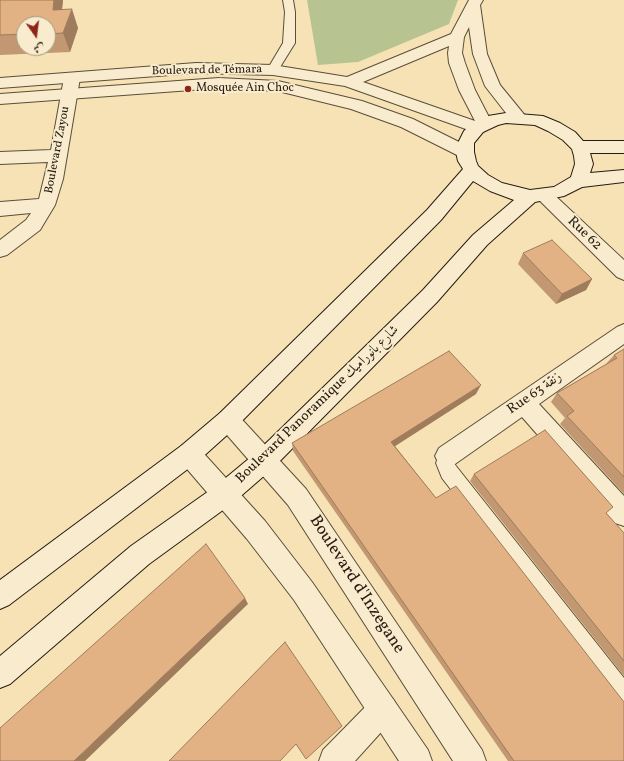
<!DOCTYPE html>
<html>
<head>
<meta charset="utf-8">
<style>
  body { margin:0 }
  #map { position:relative; width:624px; height:761px; overflow:hidden; background:#f6e2b4; font-family:Vollkorn,Amiri,serif }
  canvas { display:block }
  .north { position:absolute; left:16px; top:16px; width:40px; height:40px; box-sizing:border-box; background:#f9ecce; border:1px solid #a59982; border-radius:50%; rotate:166deg; font-size:11px; font-weight:700; line-height:16px; text-align:center; color:#261c11 }
  .north::after { content:''; display:block; margin:auto; width:14px; height:18px; background:#8f2418; clip-path:polygon(50% 0,100% 100%,50% 72%,0 100%) }
</style>
</head>
<body>
<div id="map">
<canvas width="624" height="761"></canvas>
<div class="north">ش</div>
</div>
<script>
const c = document.querySelector('canvas').getContext('2d');
c.lineJoin = 'round';
function fillPath(path, color) { c.fillStyle = color; c.fill(path, 'evenodd'); }
const poly = rows => new Path2D(rows.map(r => 'M' + r).join(''));
function strokePath(path, color, width, dash) { c.strokeStyle = color; c.lineWidth = width; c.lineCap = dash ? 'butt' : 'round'; c.setLineDash(dash || []); c.stroke(path); }
function write(font, color, halo, rows, align = 'center') {
  c.font = font + ' Vollkorn,Amiri,serif'; c.lineWidth = 4; c.setLineDash([]); c.textBaseline = 'middle'; c.strokeStyle = halo; c.fillStyle = color; for (const [text, x, y, turn = 0] of rows) {
    c.save(); c.translate(x, y); c.rotate((+turn || 0) * Math.PI / 180); c.textAlign = isNaN(turn) ? turn : align; if (halo) c.strokeText(text, 0, 0); c.fillText(text, 0, 0); c.restore();
  }
}
fillPath(poly([
  [307,0,458,0,449,24,358,62,318,65]
]), '#b7c491');
const service = poly([
  [283,0,293,0,295,12,295,43,277,72,273,74,269,72,267,70,283,43,285,12,283,0],
  [447,447,453,450,456,456,454,463,456,466,624,678,624,707,616,704,442,478,436,463,441,450,447,447]
]);
const minor = poly([
  [72,73,77,75,80,78,63,179,55,205,40,230,7,255,0,257,0,240,26,220,31,213,0,216,0,202,39,199,48,162,0,164,0,152,51,150,64,78,67,75,72,73],
  [544,189,550,191,624,260,624,280,617,277,538,199,535,195,538,191,544,189],
  [624,324,624,344,539,404,624,496,624,526,615,523,522,417,455,464,447,467,439,464,435,456,439,448,617,327,624,324],
  [383,694,393,699,398,709,393,719,355,761,319,761,323,750,373,699,383,694]
]);
const tertiary = poly([
  [469,0,483,0,480,5,487,54,500,85,527,118,525,122,519,123,513,122,485,86,473,54,469,27,464,37,462,53,465,63,475,90,492,123,483,132,477,133,345,86,273,75,196,73,0,88,0,78,196,63,273,65,347,77,451,34,469,0],
  [449,46,448,53,449,63,459,90,475,121,363,82,449,46],
  [219,78,278,81,362,101,413,119,471,148,474,152,471,156,465,158,459,156,401,127,351,109,278,91,219,88,0,104,0,94,219,78],
  [228,410,236,413,306,489,482,750,486,761,453,761,288,505,220,427,217,420,220,413,228,410],
  [189,443,197,446,265,521,312,582,393,699,428,750,432,761,399,761,294,600,247,539,181,462,177,454,181,446,189,443]
]);
const secondary = poly([
  [506,113,543,116,560,123,575,132,583,141,624,141,624,153,590,153,593,164,590,173,624,170,624,182,582,187,564,196,535,202,487,245,437,302,273,468,234,502,149,564,10,684,0,688,0,656,131,546,216,486,257,452,423,290,473,235,514,200,490,191,473,181,441,220,236,427,197,462,9,605,0,609,0,580,181,446,220,413,427,210,463,169,458,161,456,152,458,143,464,131,471,124,488,116,506,113],
  [506,123,535,125,548,131,563,140,572,149,574,156,575,164,571,177,554,187,530,190,502,183,488,175,478,166,476,161,474,152,474,143,483,132,498,125,506,123]
]);
strokePath(service, '#5a4e3a', 2);
strokePath(minor, '#5a4e3a', 2);
strokePath(tertiary, '#5a4e3a', 2);
strokePath(secondary, '#261c11', 2);
fillPath(service, '#f9ecce');
fillPath(minor, '#f9ecce');
fillPath(tertiary, '#f9ecce');
fillPath(secondary, '#f9ecce');
fillPath(poly([
  [0,0,63,0,62,9,78,28,70,52,0,55],
  [24,24,48,24,48,48,24,48],
  [523,253,592,279,586,290,556,304,518,264],
  [624,349,624,494,560,424,565,418,551,402,557,393,606,364,614,355],
  [476,394,395,446,436,498,624,761,508,761,293,451,292,443],
  [474,474,606,513,624,533,624,676,470,481]
]), '#c29872');
fillPath(poly([
  [54,0,63,0,60,28,53,10],
  [72,9,78,28,70,52,63,33],
  [592,279,586,290,556,304,562,294],
  [481,385,476,394,389,450,391,442],
  [245,598,248,604,85,761,74,761]
]), '#9e7c5c');
const building = poly([
  [0,0,54,0,53,10,72,9,63,33,48,34,48,24,24,24,24,34,0,35,0,0],
  [552,240,592,279,562,294,523,253,552,240],
  [624,349,624,477,567,416,574,411,557,393,617,358,614,355,624,349],
  [449,351,481,385,391,442,436,498,456,486,624,702,624,761,514,761,292,443,449,351],
  [545,430,613,507,606,513,624,533,624,661,474,474,545,430],
  [206,544,245,598,74,761,0,761,0,728,206,544],
  [285,642,342,726,306,759,296,744,280,761,169,761,285,642]
]);
fillPath(building, '#e2b184');
strokePath(building, '#9e7c5c', 1);
for (const [x, y, r, color] of [
  [188,89,4,"#8f2418"]
]) { const dot = new Path2D(); dot.arc(x, y, r, 0, 2 * Math.PI); c.fillStyle = color; c.fill(dot); strokePath(dot, '#f9ecce', 1.5); }
write('12px', '#261c11', '#f9ecce', [
  ["Boulevard de Témara",207,71,-1],
  ["Boulevard Zayou",58,150,-79]
]);
write('12px', '#261c11', '#f9ecce', [
  ["Mosquée Ain Choc",196,89]
], 'left');
write('14px', '#261c11', '#f9ecce', [
  ["Rue 62",584,234,44],
  ["Rue 63 زنقة",535,394,-35],
  ["Boulevard Panoramique شارع بانوراميك",318,405,-44]
]);
write('17px', '#261c11', '#f9ecce', [
  ["Boulevard d'Inzegane",356,585,57]
]);
</script>
</body>
</html>
